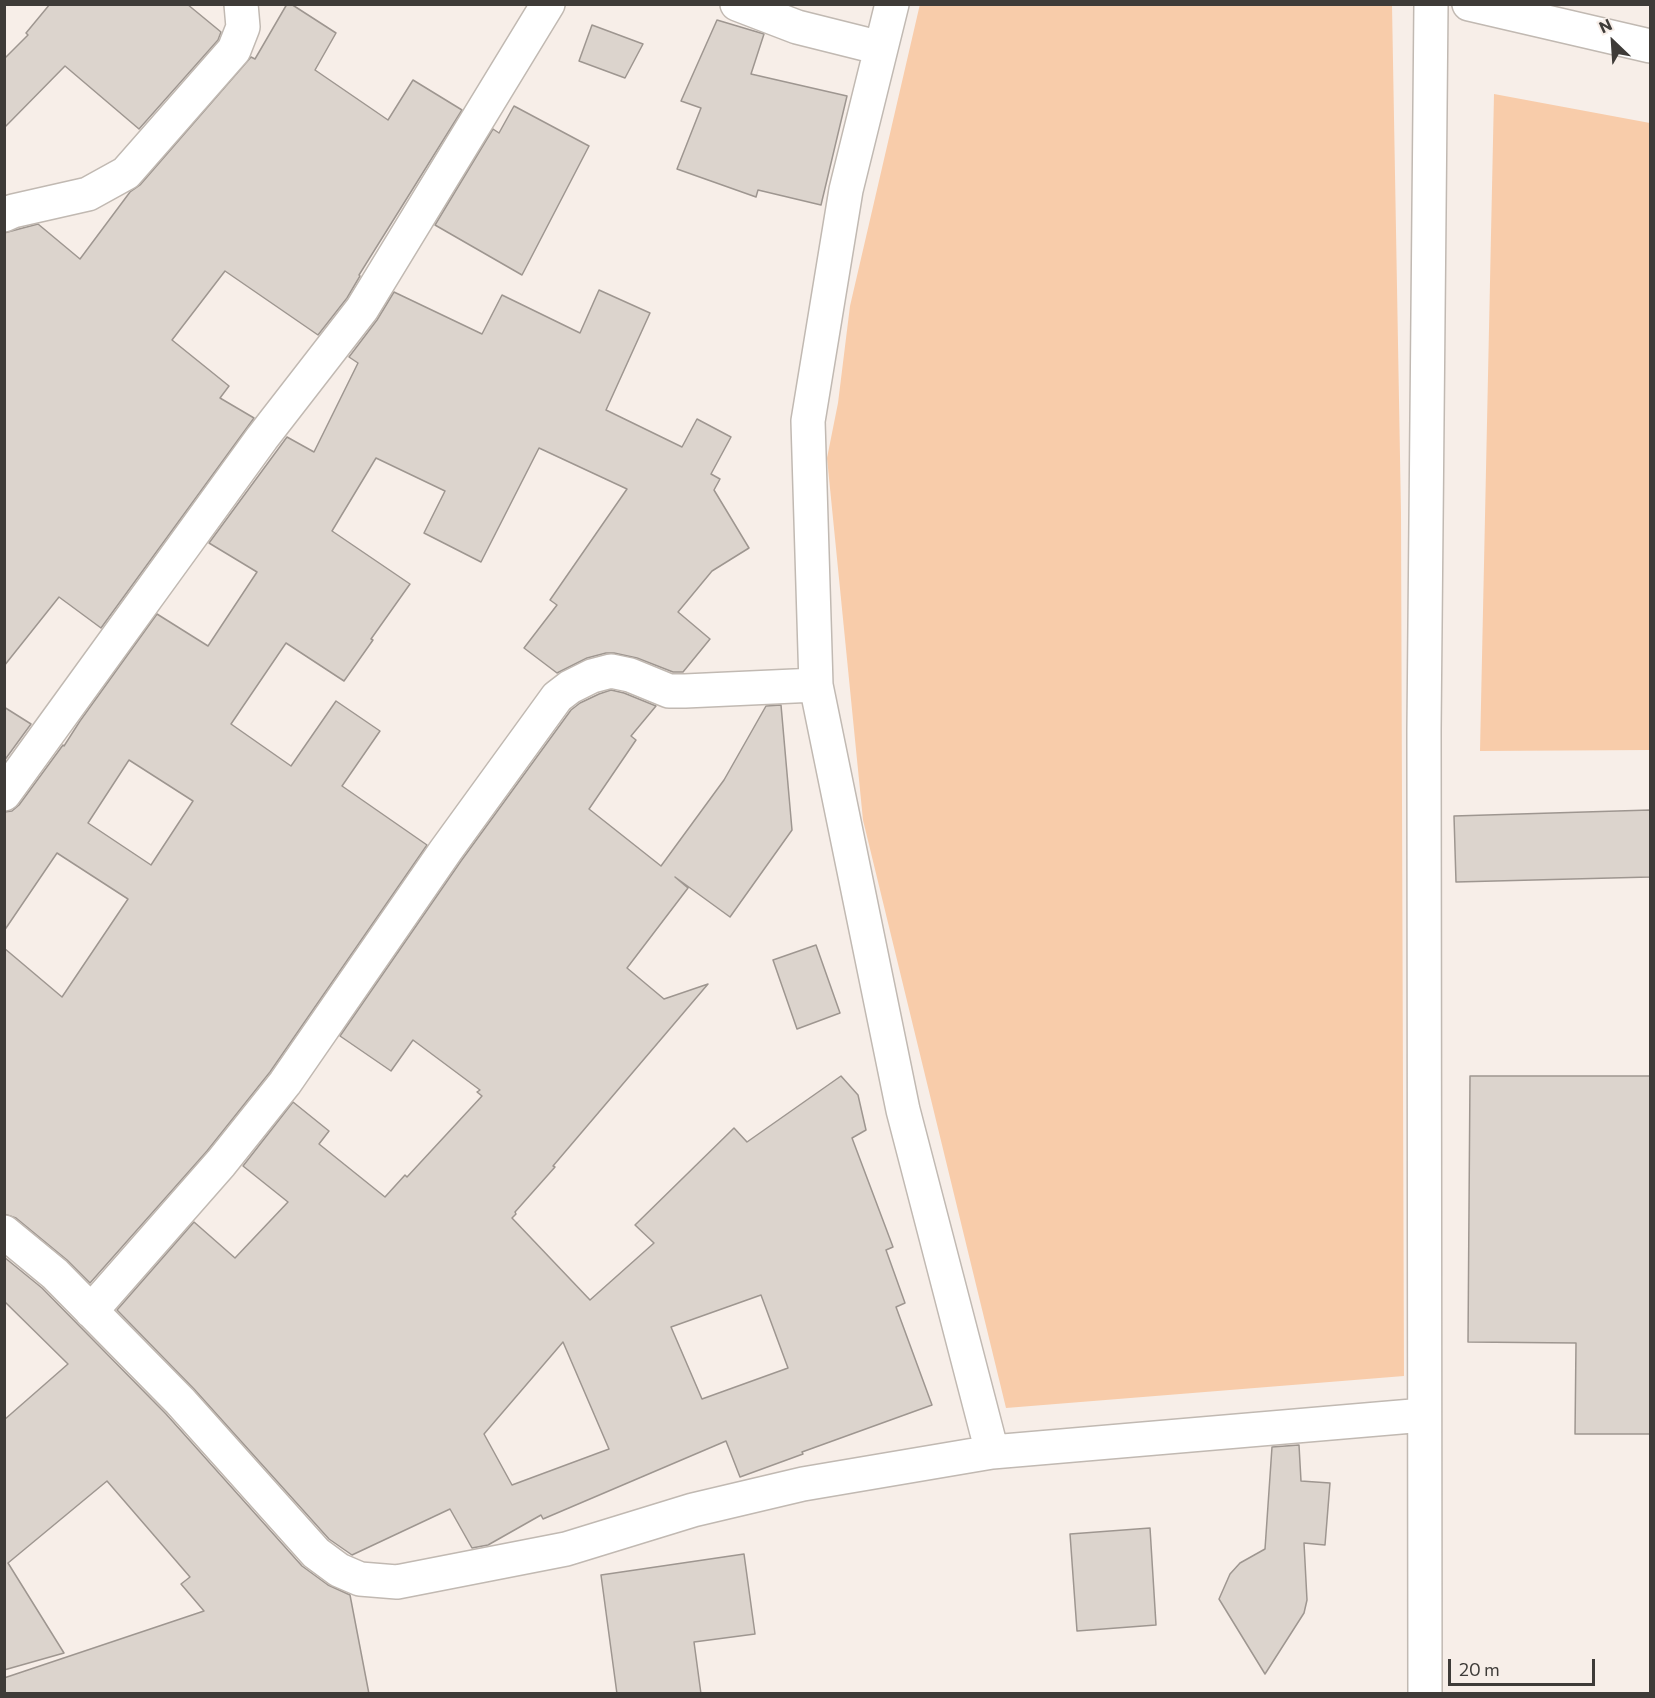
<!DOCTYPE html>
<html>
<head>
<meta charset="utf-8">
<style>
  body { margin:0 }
  #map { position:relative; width:1655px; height:1698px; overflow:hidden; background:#f7eee8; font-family:Commissioner,sans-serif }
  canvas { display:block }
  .frame { position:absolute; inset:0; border:6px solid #3e3b38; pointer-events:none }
  .north { position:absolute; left:1583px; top:12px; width:60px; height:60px; -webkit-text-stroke:4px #f7eee8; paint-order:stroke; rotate:335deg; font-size:16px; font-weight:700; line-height:24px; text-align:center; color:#3e3b38 }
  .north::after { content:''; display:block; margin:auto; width:21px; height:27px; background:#3e3b38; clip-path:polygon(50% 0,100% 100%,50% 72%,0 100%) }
  .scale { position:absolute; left:1448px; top:1659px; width:147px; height:27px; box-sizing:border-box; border:3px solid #3e3b38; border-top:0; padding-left:8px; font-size:18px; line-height:21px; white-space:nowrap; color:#3e3b38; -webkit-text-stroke:4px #f7eee8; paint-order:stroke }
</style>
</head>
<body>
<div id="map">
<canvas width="1655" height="1698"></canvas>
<div class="frame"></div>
<div class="north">N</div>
<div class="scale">20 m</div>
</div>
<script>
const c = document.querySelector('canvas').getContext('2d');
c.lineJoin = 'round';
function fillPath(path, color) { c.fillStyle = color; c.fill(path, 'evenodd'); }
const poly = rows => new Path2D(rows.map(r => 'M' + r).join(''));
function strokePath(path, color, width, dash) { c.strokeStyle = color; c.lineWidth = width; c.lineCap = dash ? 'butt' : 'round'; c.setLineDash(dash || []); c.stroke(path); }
fillPath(poly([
  [920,4,1392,5,1401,513,1404,1376,1006,1408,863,820,827,458,838,403,850,306],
  [1494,94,1650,123,1650,750,1480,751]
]), '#f8ccaa');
const building = poly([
  [50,4,187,4,221,32,218,40,139,129,65,66,4,128,4,59,28,35,26,33,50,4],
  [287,4,291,4,336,33,315,70,388,120,413,80,462,110,359,275,360,276,347,298,318,335,225,271,172,340,229,386,220,398,254,418,101,628,59,597,4,666,4,233,38,224,80,259,130,192,140,185,251,57,255,59,287,4],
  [717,20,764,34,751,74,847,96,821,205,758,190,756,197,677,169,701,108,681,101,717,20],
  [592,25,643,44,625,78,579,61,592,25],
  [514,106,589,146,522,275,435,225,493,129,499,133,514,106],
  [599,290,650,313,606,410,682,447,697,419,731,437,711,474,720,479,714,490,749,548,712,571,678,612,710,639,683,672,673,672,637,658,614,653,606,653,587,658,557,673,524,648,557,605,550,600,627,489,539,448,481,562,424,533,445,491,376,458,332,531,410,584,371,639,373,640,344,681,286,643,231,724,291,766,336,701,380,731,342,786,427,845,270,1072,207,1151,90,1283,67,1260,16,1218,4,1214,4,948,62,997,128,899,57,853,4,931,4,812,12,811,19,805,63,745,64,746,80,721,157,614,208,646,257,572,209,543,287,437,314,452,358,363,349,357,377,320,394,292,482,334,502,295,580,333,599,290],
  [129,760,193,801,151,865,88,823,129,760],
  [611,690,624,693,656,706,631,736,636,740,589,809,661,866,724,780,766,706,781,705,792,830,730,917,675,877,688,888,627,968,664,999,708,984,553,1166,555,1167,515,1212,516,1214,512,1218,590,1300,654,1243,635,1225,734,1128,747,1142,841,1076,858,1095,866,1130,852,1138,893,1247,886,1250,905,1303,896,1307,932,1405,802,1452,803,1454,740,1477,726,1441,543,1519,541,1515,488,1545,472,1548,450,1509,352,1555,329,1539,194,1389,117,1310,194,1222,235,1258,288,1202,243,1166,293,1102,329,1131,319,1144,385,1197,405,1175,407,1177,482,1096,477,1092,480,1090,413,1040,391,1071,340,1036,461,861,571,710,580,703,599,694,611,690],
  [761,1295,788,1368,702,1399,671,1327,761,1295],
  [563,1342,609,1449,512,1485,484,1434,563,1342],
  [4,707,31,724,4,761,4,707],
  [1650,810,1650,877,1456,882,1454,816,1650,810],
  [816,945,840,1013,797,1029,773,960,816,945],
  [1470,1076,1650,1076,1650,1434,1575,1434,1576,1343,1468,1342,1470,1076],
  [4,1257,42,1288,166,1414,302,1566,328,1585,350,1595,369,1694,4,1694,4,1678,204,1611,181,1584,190,1577,107,1481,8,1563,64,1653,4,1670,4,1420,68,1364,4,1301,4,1257],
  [1299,1445,1301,1481,1330,1483,1325,1545,1304,1543,1307,1600,1304,1613,1265,1674,1219,1599,1230,1574,1240,1563,1265,1549,1272,1447,1299,1445],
  [1150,1528,1156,1625,1077,1631,1070,1534,1150,1528],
  [744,1554,755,1634,694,1642,701,1694,617,1694,601,1575,744,1554]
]);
fillPath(building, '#dcd4cd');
strokePath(building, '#9e9690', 1.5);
const minor = poly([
  [737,4,797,27,881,48],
  [892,4,846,190,808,421,816,685,903,1110,992,1452],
  [1469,4,1650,46],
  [4,215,13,211,88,194,126,173,234,50,243,27,241,4],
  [4,794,262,438,362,309,548,4],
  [4,1232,55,1274,180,1401,316,1553,339,1570,360,1579,397,1582,566,1549,693,1510,803,1484,992,1452,1424,1415],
  [91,1311,221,1163,285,1083,446,850,557,697,570,687,592,676,611,671,630,675,669,691,685,691,816,685],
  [1425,1694,1424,729,1431,4]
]);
strokePath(minor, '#c1b9b2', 36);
strokePath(minor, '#fff', 33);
</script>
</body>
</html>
